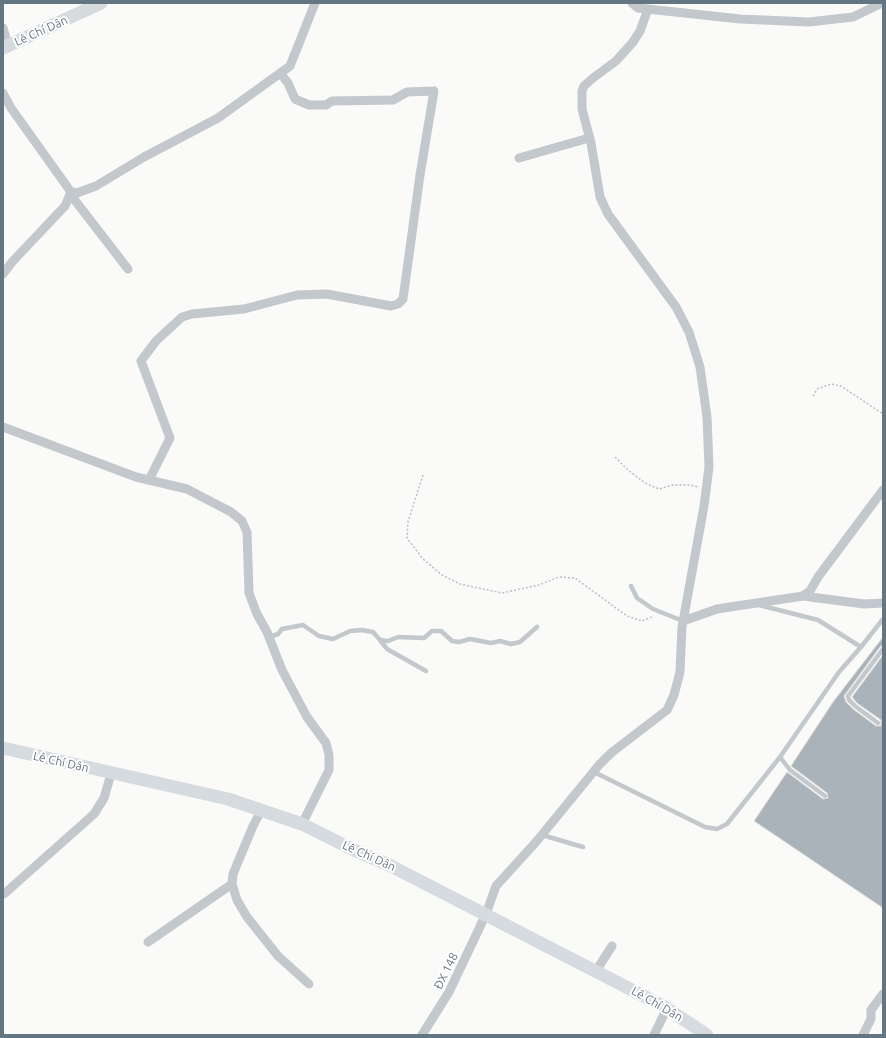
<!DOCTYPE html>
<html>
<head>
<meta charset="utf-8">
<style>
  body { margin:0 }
  #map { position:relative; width:886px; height:1038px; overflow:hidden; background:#fafaf8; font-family:Ubuntu,sans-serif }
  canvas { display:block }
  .frame { position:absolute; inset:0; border:4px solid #657683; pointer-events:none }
</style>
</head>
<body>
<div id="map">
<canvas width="886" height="1038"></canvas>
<div class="frame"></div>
</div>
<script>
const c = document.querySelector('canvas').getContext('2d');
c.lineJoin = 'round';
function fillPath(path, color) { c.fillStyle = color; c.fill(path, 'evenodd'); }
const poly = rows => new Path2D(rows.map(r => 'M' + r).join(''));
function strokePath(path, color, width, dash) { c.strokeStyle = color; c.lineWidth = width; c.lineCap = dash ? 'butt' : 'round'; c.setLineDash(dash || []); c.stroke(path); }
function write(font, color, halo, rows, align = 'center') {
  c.font = font + ' Ubuntu,sans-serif'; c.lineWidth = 4; c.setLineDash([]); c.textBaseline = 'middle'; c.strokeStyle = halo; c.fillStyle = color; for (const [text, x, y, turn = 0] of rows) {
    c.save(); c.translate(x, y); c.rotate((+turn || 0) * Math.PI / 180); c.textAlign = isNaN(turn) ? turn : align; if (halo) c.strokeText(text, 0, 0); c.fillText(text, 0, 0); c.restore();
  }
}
const building = poly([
  [883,637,883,645,880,647,844,696,846,702,853,709,876,726,881,726,881,720,857,703,852,697,883,655,883,908,754,821,787,772,823,799,828,798,827,793,791,766,833,702,883,637]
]);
fillPath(building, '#aab3b9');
strokePath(building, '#dcdcda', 1);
strokePath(poly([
  [813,396,817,389,831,384,841,386,883,414],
  [615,457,628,470,645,483,659,489,673,485,690,485,698,487],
  [423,475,408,522,407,538,423,559,442,575,460,584,502,593,539,585,559,577,575,578,627,616,642,621,654,616]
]), '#bbbfc2', 1.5, [2, 2]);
strokePath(poly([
  [631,586,637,598,653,609,683,621],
  [759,605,818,620,861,647,839,672,780,757,790,770,825,796],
  [269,637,278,634,282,629,303,625,319,636,333,639,350,631,362,630,373,632,380,640,388,641,398,637,424,638,432,631,441,631,452,641,459,642,470,639,491,643,500,641,511,644,520,642,537,627],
  [380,640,387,649,426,671],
  [861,647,883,619],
  [878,723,855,706,849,700,848,696,883,649],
  [594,772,705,827,717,829,727,824,780,757],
  [542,835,583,847]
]), '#c3c8cc', 4.5);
strokePath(poly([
  [632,3,638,8,740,19,809,22,853,17,882,3],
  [3,28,8,46],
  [3,93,11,108,71,192,65,206,12,262,3,274],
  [519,158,589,138],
  [71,192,77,193,96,186,144,157,218,118,290,66,315,3],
  [70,194,128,269],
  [3,427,136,477,187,489,231,512,242,521,247,532,249,593,257,614,267,632,282,670,307,717,326,743,329,755,329,770,302,824],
  [149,480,170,438,141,361,156,341,182,317,192,314,244,309,297,295,327,294,391,306,398,304,403,299,420,175,434,91,407,92,393,100,332,101,326,105,309,105,295,99,288,83,280,73],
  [803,596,864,604,883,603],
  [683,621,717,609,803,596,810,591,818,577,883,490],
  [261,811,253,826,233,874,232,884,237,900,247,917,278,956,309,984],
  [4,894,94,814,104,798,111,774],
  [148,942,232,884],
  [596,971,612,946],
  [422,1035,449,992,486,914,496,886,536,842,599,765,611,753,667,710,674,695,680,672,682,627,704,506,709,467,707,417,700,367,689,332,676,307,608,214,600,197,591,143,582,109,582,91,584,86,593,78,616,61,633,42,640,31,648,9],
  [654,1035,667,1008],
  [863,1035,871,1019,871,1010,883,994]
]), '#c3c8cc', 9);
strokePath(poly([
  [3,48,101,3],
  [3,748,228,799,302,824,354,850,389,865,663,1006,707,1035]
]), '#d6dbdf', 13);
write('12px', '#657683', '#fff', [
  ["Lê Chí Dân",41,31,-24],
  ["Lê Chí Dân",61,762,13],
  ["Lê Chí Dân",369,856,24],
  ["ĐX 148",446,971,-64],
  ["Lê Chí Dân",657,1004,30]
]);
</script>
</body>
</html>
